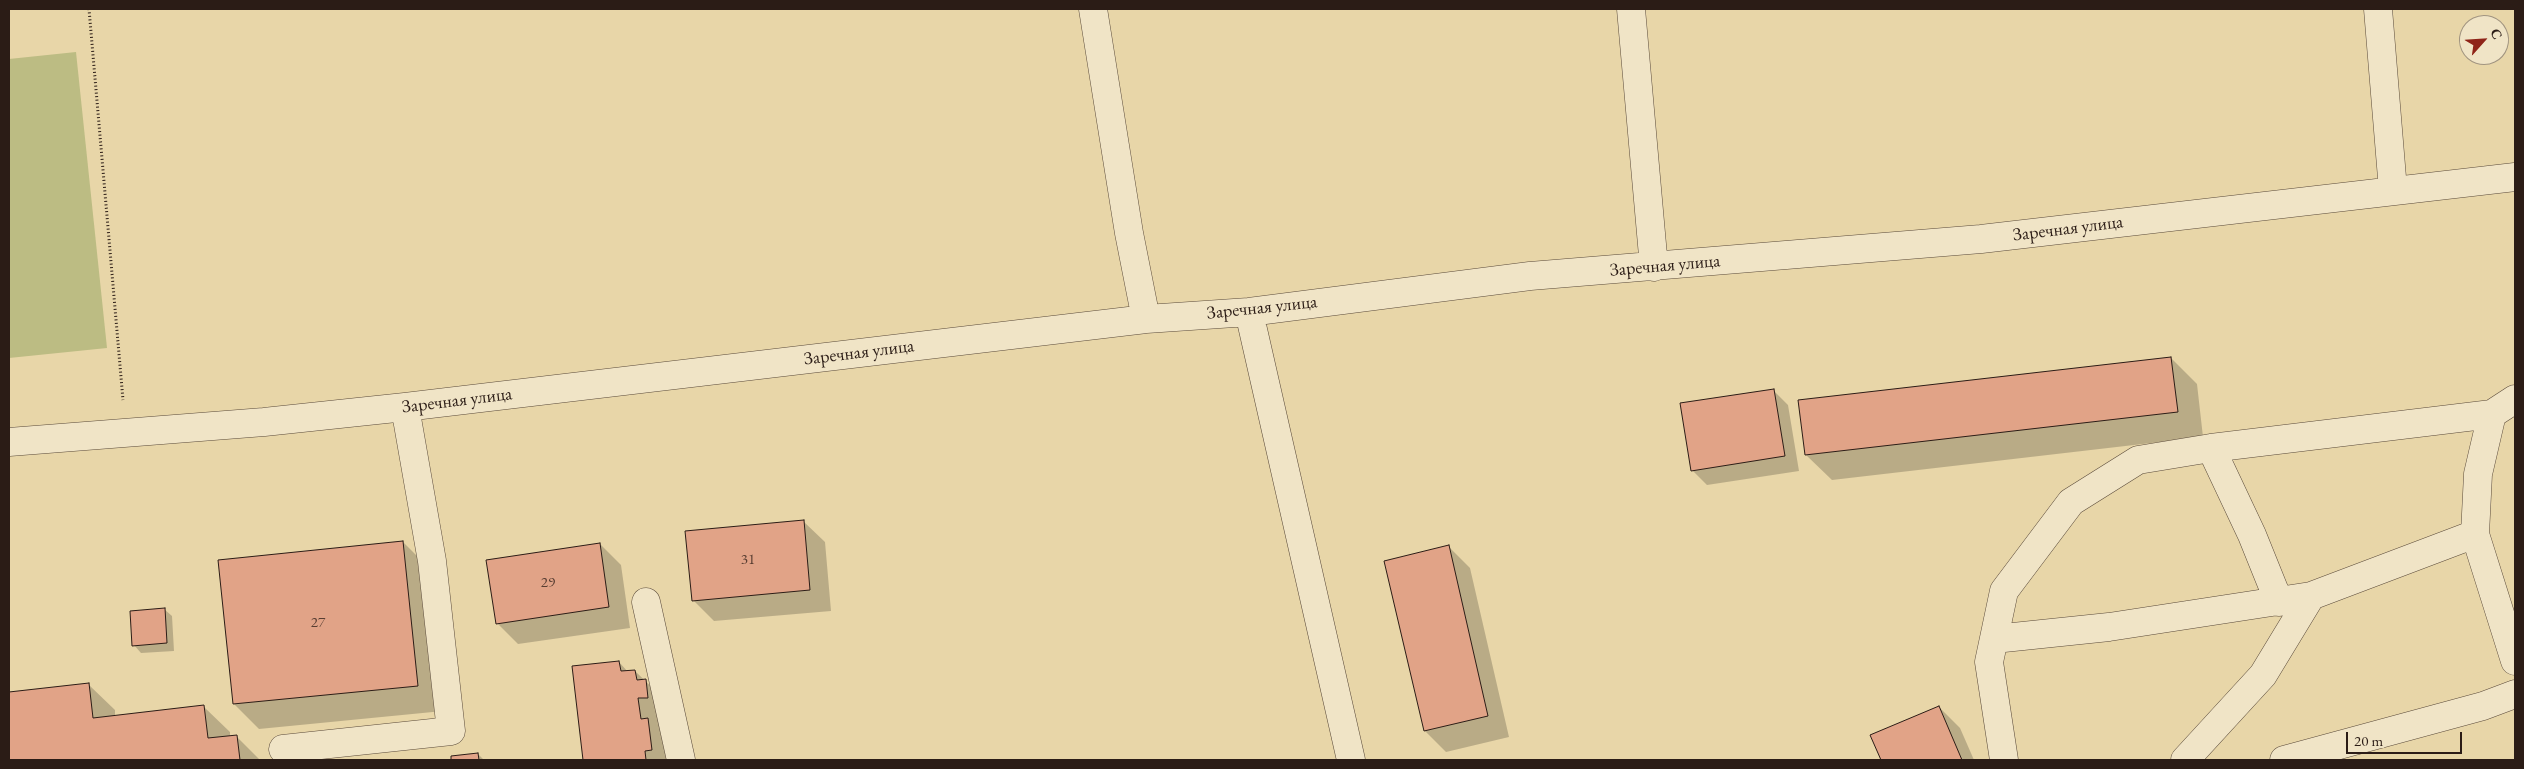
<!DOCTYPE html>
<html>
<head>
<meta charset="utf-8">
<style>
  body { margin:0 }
  #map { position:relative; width:2524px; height:769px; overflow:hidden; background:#e8d6a8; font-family:"EB Garamond",serif }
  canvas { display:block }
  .frame { position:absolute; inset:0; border:10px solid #2b1c16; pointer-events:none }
  .north { position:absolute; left:2459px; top:15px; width:50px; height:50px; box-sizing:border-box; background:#f0e4c6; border:1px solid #a19480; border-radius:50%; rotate:64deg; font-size:14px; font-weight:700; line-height:20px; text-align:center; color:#2b1c16 }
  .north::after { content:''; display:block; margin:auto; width:18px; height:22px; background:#8f2418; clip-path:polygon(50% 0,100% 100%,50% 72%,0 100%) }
  .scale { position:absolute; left:2346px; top:732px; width:116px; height:22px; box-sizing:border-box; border:2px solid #2b1c16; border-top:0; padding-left:6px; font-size:15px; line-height:18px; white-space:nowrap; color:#2b1c16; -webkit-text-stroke:4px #f0e4c6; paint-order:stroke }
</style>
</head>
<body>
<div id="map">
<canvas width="2524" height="769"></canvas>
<div class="frame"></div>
<div class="north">С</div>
<div class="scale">20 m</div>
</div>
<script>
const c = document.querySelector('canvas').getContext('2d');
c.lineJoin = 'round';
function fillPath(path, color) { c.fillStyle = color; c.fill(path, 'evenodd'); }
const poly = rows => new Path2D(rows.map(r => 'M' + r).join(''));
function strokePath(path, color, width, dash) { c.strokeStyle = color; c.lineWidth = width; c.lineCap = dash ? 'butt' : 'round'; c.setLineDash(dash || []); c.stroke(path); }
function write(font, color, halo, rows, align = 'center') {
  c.font = font + ' "EB Garamond",serif'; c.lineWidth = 4.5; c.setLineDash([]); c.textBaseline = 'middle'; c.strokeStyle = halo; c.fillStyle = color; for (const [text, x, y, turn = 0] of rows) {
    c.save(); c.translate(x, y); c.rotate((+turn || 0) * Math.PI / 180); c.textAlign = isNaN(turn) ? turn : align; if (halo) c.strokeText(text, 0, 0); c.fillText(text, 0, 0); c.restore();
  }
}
fillPath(poly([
  [76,52,107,348,9,358,9,59]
]), '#bcbc83');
fillPath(poly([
  [2171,358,2197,384,2203,437,1832,480,1806,455],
  [1773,390,1788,405,1799,471,1707,485,1692,470],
  [803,521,825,542,831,611,714,621,693,600],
  [403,542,429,568,443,711,259,729,234,704],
  [600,544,621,565,630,628,518,644,497,623],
  [1449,547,1470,568,1509,737,1446,752,1425,731],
  [164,609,172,616,174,651,141,653,134,645],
  [619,662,628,672,635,671,667,702,659,719,661,732,668,740,671,760,584,760,573,668],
  [89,685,115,710,115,716,204,707,230,732,230,737,236,736,260,760,9,760,9,693],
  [1939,707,1960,728,1974,760,1883,760,1872,735],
  [478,754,484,760,453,760,452,757]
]), '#0003');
const building = poly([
  [2171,357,2178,412,1805,455,1798,400,2171,357],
  [1774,389,1785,456,1691,471,1680,403,1774,389],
  [804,520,810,590,692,601,685,531,804,520],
  [403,541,418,686,233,704,218,560,403,541],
  [600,543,609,607,496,624,486,560,600,543],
  [1449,545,1488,716,1424,731,1384,561,1449,545],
  [165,608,167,643,132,646,130,611,165,608],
  [619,661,621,671,635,670,637,680,646,679,648,698,638,698,641,719,648,718,652,750,645,751,646,760,583,760,572,666,619,661],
  [89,683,93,718,204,705,208,738,237,735,240,760,9,760,9,692,89,683],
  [1939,706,1962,760,1881,760,1870,735,1939,706],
  [478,753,479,760,451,760,451,756,478,753]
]);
fillPath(building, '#e1a387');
strokePath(building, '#2b1c16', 1);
const minor = poly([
  [1093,9,1129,233,1146,319],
  [1631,9,1654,267],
  [2378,9,2393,190],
  [1249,312,1351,760],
  [9,442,264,422,405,407,1146,319,1249,312,1530,276,1981,239,2515,177],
  [2211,448,2252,535,2279,602],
  [2475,534,2515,661],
  [646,602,681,760],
  [1994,639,2109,627,2311,596],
  [283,749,451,731,432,561,405,407],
  [2004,760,1989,662,2004,591,2071,502,2138,460,2211,448,2492,414,2515,399],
  [2185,760,2263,675,2311,596,2475,534,2478,474,2492,414],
  [2284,760,2483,706,2515,694]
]);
strokePath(minor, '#5a4a3a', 29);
strokePath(poly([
  [89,9,123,400]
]), '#2b1c16', 3, [1, 2.5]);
strokePath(minor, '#f0e4c6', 28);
write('15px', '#583e32', null, [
  ["31",748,560],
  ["29",548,583],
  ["27",318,623]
]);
write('18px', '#2b1c16', '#f0e4c6', [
  ["Заречная улица",2068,229,-7],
  ["Заречная улица",1665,266,-5],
  ["Заречная улица",1262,308,-6],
  ["Заречная улица",859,353,-7],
  ["Заречная улица",457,401,-7]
]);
</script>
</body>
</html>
